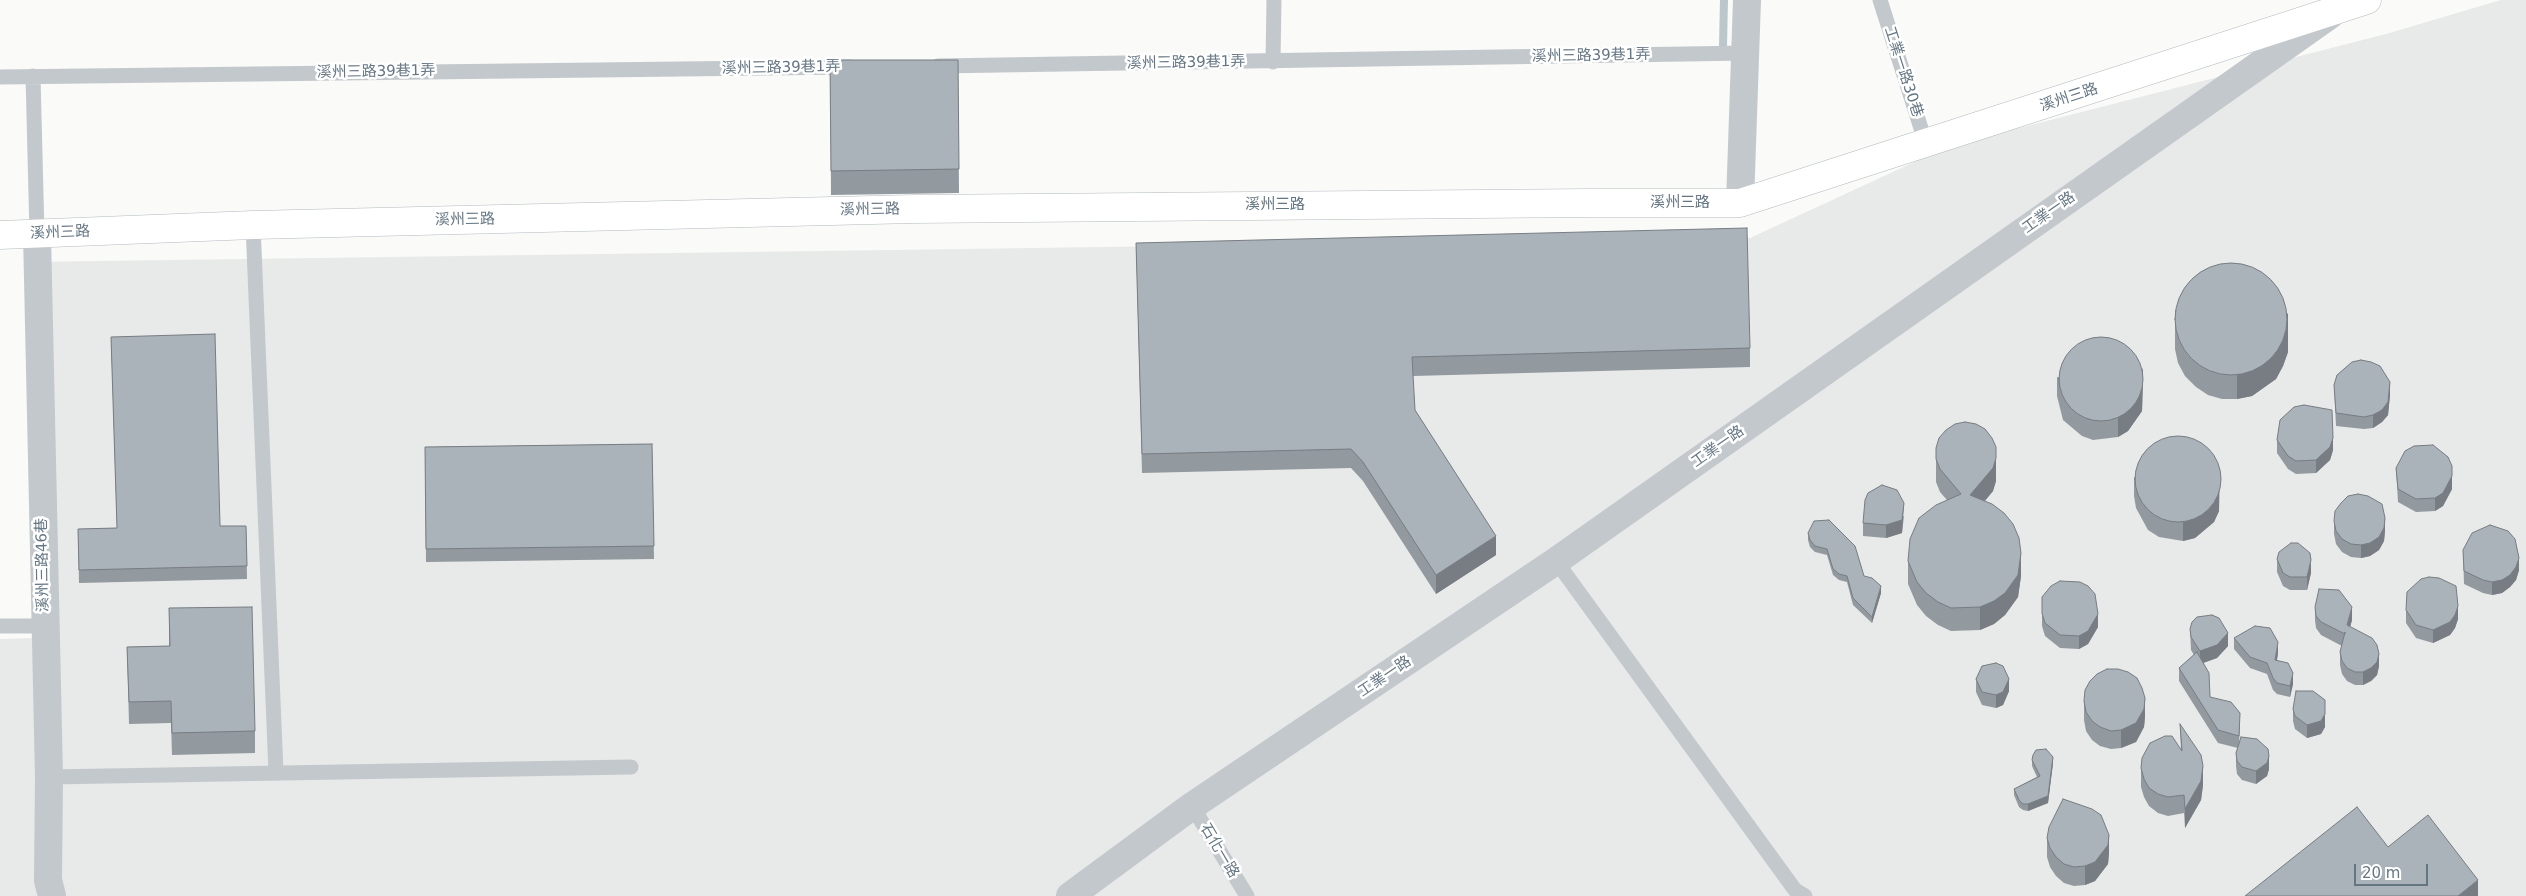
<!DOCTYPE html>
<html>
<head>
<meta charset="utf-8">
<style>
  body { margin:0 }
  #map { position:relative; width:2526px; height:896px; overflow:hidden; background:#fafaf8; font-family:"DejaVu Sans",sans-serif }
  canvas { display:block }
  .scale { position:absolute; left:2354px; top:864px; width:74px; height:22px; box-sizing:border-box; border:2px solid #657683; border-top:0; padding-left:6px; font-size:15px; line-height:18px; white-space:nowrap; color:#657683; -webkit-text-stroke:4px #fff; paint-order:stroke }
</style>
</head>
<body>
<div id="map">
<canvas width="2526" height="896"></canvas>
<div class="scale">20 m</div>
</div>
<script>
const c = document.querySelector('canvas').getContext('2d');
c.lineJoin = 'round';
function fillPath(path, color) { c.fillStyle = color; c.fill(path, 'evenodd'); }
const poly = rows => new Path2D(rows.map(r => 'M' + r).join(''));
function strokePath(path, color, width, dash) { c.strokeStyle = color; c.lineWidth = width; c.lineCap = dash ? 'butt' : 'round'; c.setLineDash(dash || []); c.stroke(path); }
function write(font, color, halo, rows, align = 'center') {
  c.font = font + ' "DejaVu Sans","Noto Sans TC",sans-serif'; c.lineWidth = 5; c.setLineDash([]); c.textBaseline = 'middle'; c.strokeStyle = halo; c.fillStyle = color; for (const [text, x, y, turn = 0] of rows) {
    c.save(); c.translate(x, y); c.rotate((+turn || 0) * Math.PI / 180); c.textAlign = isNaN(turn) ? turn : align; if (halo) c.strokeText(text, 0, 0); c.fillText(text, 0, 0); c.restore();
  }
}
fillPath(poly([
  [2501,0,2526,0,2526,896,0,896,0,639,34,638,29,262,1750,238,1949,146,2386,34]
]), '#e8e9e9');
strokePath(poly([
  [1723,47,1724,0]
]), '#bbc7cb', 8);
const secondary = poly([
  [0,235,253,225,914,209,1590,203,1740,203,2367,0]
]);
strokePath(secondary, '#b3babf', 29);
strokePath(poly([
  [1880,0,1926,144],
  [1273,62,1274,0],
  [938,66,1747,53],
  [33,76,37,234],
  [0,77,851,67],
  [253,225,276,772],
  [1556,561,1795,890,1805,896],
  [0,626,44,626],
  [49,777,631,767],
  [1192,806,1247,896]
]), '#c3c8cc', 15);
strokePath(poly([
  [1740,203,1747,0],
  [37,234,49,777,48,880,52,896],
  [1070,896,1192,806,1556,561,2330,15]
]), '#c3c8cc', 28);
strokePath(secondary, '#fff', 28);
fillPath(poly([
  [830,60,958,60,959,193,831,195],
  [1136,243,1750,348,1750,367,1413,376,1415,410,1496,555,1436,594,1363,481,1351,468,1142,473],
  [2175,310,2288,352,2283,366,2276,379,2252,396,2237,399,2222,399,2208,395,2196,387,2185,376,2178,363,2175,349],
  [111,337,220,526,246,526,247,579,79,583,78,529,117,528],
  [2057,377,2143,386,2142,411,2128,431,2118,437,2093,440,2082,436,2063,420,2057,396],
  [2334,385,2390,395,2388,415,2382,422,2373,428,2364,429,2336,426],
  [2277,440,2333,450,2330,460,2316,473,2296,474,2288,469,2277,453],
  [652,444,654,559,426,562,425,447],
  [1936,448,1996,481,1993,491,1985,501,2021,576,2018,597,2005,615,1994,624,1980,630,1951,631,1938,625,1926,616,1917,605,1908,584,1908,561,1947,500,1940,492,1936,482],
  [2396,468,2452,489,2443,506,2435,511,2416,512,2398,502],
  [2134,477,2219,511,2214,522,2195,538,2183,541,2159,537,2148,530,2136,508,2134,496],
  [1904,516,1902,533,1886,538,1863,536,1863,523],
  [2334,521,2385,531,2384,541,2379,550,2370,556,2361,558,2351,557,2342,552,2336,544,2334,534],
  [1808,533,1864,576,1881,593,1872,623,1853,605,1847,582,1839,580,1833,575,1827,555,1815,552,1810,547,1808,540],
  [2463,550,2519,570,2516,580,2510,587,2502,593,2492,595,2483,593,2464,584],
  [2277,559,2311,573,2307,590,2290,590,2283,586,2277,572],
  [2042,597,2098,627,2088,644,2079,649,2060,648,2045,636,2042,626],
  [2315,607,2352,620,2350,627,2379,666,2377,675,2371,681,2363,685,2355,685,2347,681,2342,674,2340,665,2340,652,2342,646,2321,635,2316,628,2315,620],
  [169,608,255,731,255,753,172,755,171,723,129,724,127,647,169,646],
  [2406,610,2458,619,2455,628,2450,635,2433,643,2416,638,2406,623],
  [2190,629,2228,646,2217,658,2203,663,2210,697,2240,726,2239,743,2269,769,2267,776,2256,784,2242,780,2237,774,2236,766,2236,753,2238,748,2218,743,2179,681,2179,668,2194,655,2191,650],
  [2234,638,2278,653,2277,660,2293,684,2290,697,2277,694,2273,690,2267,674,2250,668,2234,649],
  [1976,679,2009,691,2003,705,1996,708,1982,705,1976,692],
  [2084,701,2145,717,2144,727,2136,742,2121,748,2111,749,2100,746,2092,740,2086,731,2084,720],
  [2293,709,2325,727,2321,734,2307,738,2295,729,2293,721],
  [2180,724,2203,785,2201,800,2185,828,2184,813,2168,816,2158,813,2149,806,2144,797,2141,787,2141,768,2181,749],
  [2032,760,2053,763,2048,803,2028,811,2023,810,2019,807,2014,795,2014,789,2037,777,2032,766],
  [2047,838,2109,853,2108,864,2095,881,2085,885,2074,886,2064,883,2056,876,2050,867,2047,857]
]), '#929a9f');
fillPath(poly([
  [2288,313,2288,352,2283,366,2276,379,2252,396,2237,399,2237,375],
  [2143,368,2142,411,2128,431,2118,437,2118,419],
  [2390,382,2390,395,2388,415,2382,422,2373,428,2373,415],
  [2333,438,2333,450,2330,460,2316,473,2316,460],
  [1996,458,1996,481,1993,491,1970,518,1970,495],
  [2220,468,2219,511,2214,522,2195,538,2183,541,2183,522],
  [2452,476,2452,489,2443,506,2435,511,2435,498],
  [1904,503,1902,533,1886,538,1886,525],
  [2385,518,2385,531,2384,541,2379,550,2370,556,2361,558,2361,545],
  [1496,536,1496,555,1436,594,1436,575],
  [2021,553,2021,576,2018,597,2005,615,1994,624,1980,630,1980,607],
  [2519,558,2519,570,2516,580,2510,587,2502,593,2492,595,2492,582],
  [2311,560,2311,573,2307,590,2307,577],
  [1881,586,1881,593,1872,623,1872,617],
  [2458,606,2458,619,2455,628,2450,635,2433,643,2433,630],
  [2352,607,2352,620,2347,638,2347,625],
  [2098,614,2098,627,2088,644,2079,649,2079,636],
  [2228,633,2228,646,2217,658,2200,664,2200,651],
  [2278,642,2278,653,2275,671,2275,660],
  [2379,654,2379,666,2377,675,2371,681,2363,685,2363,672],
  [2293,673,2293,684,2290,697,2290,686],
  [2009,679,2009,691,2003,705,1996,708,1996,695],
  [2145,698,2145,717,2144,727,2136,742,2121,748,2121,730],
  [2325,714,2325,727,2321,734,2307,738,2307,725],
  [2269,756,2269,769,2267,776,2256,784,2256,771],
  [2053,757,2053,763,2048,803,2028,811,2028,804],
  [2203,766,2203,785,2201,800,2185,828,2185,809],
  [2109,835,2109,853,2108,864,2095,881,2085,885,2085,866],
  [2478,880,2478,896,2458,896]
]), '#777d82');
const building = poly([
  [830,60,958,60,959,169,831,171,830,60],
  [1747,228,1750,348,1412,357,1415,410,1496,536,1436,575,1363,462,1351,449,1142,454,1136,243,1747,228],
  '2175 319a56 56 0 1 1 112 0a56 56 0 1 1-112 0Z',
  [215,334,220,526,246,526,247,566,79,570,78,529,117,528,111,337,215,334],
  '2059 379a42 42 0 1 1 84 0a42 42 0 1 1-84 0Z',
  [2361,360,2371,362,2380,366,2390,382,2388,402,2382,410,2373,415,2364,417,2336,413,2334,385,2337,375,2352,362,2361,360],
  [2304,405,2332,410,2333,438,2330,447,2316,460,2296,461,2288,456,2277,440,2280,420,2294,407,2304,405],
  [1965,422,1976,424,1985,429,1992,438,1996,447,1996,458,1993,468,1970,495,1992,504,2004,513,2013,524,2019,538,2021,553,2018,575,2005,593,1994,601,1980,607,1951,608,1938,602,1926,593,1917,582,1908,561,1910,539,1919,518,1936,505,1961,494,1940,469,1936,459,1936,448,1939,438,1946,430,1955,424,1965,422],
  '2135 479a43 43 0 1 1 86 0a43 43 0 1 1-86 0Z',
  [652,444,654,546,426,549,425,447,652,444],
  [2433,445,2448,457,2452,466,2452,476,2443,493,2435,498,2416,499,2398,489,2396,468,2405,451,2414,446,2433,445],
  [1882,485,1897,490,1904,503,1902,520,1886,525,1863,523,1865,500,1868,493,1882,485],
  [2358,494,2368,496,2382,504,2385,518,2384,528,2379,537,2370,543,2361,545,2351,544,2342,539,2336,531,2334,521,2335,511,2341,503,2348,496,2358,494],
  [1829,520,1855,546,1864,576,1872,578,1881,586,1872,617,1853,598,1847,576,1839,574,1833,569,1827,549,1815,546,1810,540,1808,533,1814,521,1829,520],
  [2490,525,2508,531,2515,539,2519,558,2516,567,2510,575,2502,580,2492,582,2483,580,2464,571,2463,550,2472,533,2490,525],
  [2291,543,2298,543,2310,553,2311,560,2307,577,2290,577,2283,573,2277,559,2279,552,2291,543],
  [2429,577,2439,578,2456,586,2458,606,2455,615,2450,622,2433,630,2416,625,2406,610,2407,592,2421,579,2429,577],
  [2060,581,2080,582,2088,586,2095,594,2098,614,2088,631,2079,636,2060,635,2045,623,2042,613,2042,597,2051,586,2060,581],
  [2319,589,2339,590,2352,607,2347,625,2372,638,2377,645,2379,654,2377,662,2371,668,2363,672,2355,672,2347,668,2342,661,2340,652,2345,632,2345,634,2321,622,2316,616,2315,607,2319,589],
  [252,607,255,731,172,733,171,701,129,702,127,647,170,646,169,608,252,607],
  [2212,615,2219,618,2228,633,2217,645,2200,651,2191,637,2190,629,2192,622,2197,617,2212,615],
  [2255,626,2270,628,2278,642,2275,660,2288,663,2293,673,2290,686,2277,683,2273,678,2267,663,2250,657,2234,638,2255,626],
  [2197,652,2209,673,2210,697,2231,702,2240,713,2239,736,2218,730,2179,668,2197,652],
  [1996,663,2003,666,2009,679,2003,692,1996,695,1982,692,1976,679,1982,666,1996,663],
  [2107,669,2118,669,2128,672,2137,678,2142,688,2145,698,2144,709,2136,723,2121,730,2111,731,2100,727,2092,721,2086,712,2084,701,2085,690,2090,681,2097,674,2107,669],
  [2296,691,2313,691,2325,700,2325,714,2321,721,2307,725,2295,716,2293,709,2296,691],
  [2180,724,2201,755,2203,766,2201,781,2185,809,2184,795,2168,797,2158,794,2149,788,2144,779,2141,768,2142,758,2150,743,2165,736,2172,736,2182,751,2180,724],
  [2241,737,2257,739,2268,749,2269,756,2267,763,2256,771,2242,767,2237,761,2236,753,2241,737],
  [2046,749,2053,757,2048,796,2028,804,2023,804,2019,800,2014,789,2040,776,2032,760,2033,755,2036,750,2046,749],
  [2063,799,2092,809,2101,815,2109,835,2108,845,2095,862,2085,866,2074,867,2064,864,2056,857,2050,848,2047,838,2049,827,2063,799],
  [2357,807,2388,847,2428,815,2478,880,2458,896,2245,896,2357,807]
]);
fillPath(building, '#aab3b9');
strokePath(building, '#777d82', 1);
write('15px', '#657683', '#fff', [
  ["溪州三路39巷1弄",1591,56,-1],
  ["溪州三路39巷1弄",1186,63,-1],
  ["溪州三路39巷1弄",781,68,-1],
  ["溪州三路39巷1弄",376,72,-1],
  ["工業一路30巷",1903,72,72],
  ["溪州三路",2069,98,-18],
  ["溪州三路",1680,203],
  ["溪州三路",1275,205],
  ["溪州三路",870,210,-1],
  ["工業一路",2049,213,-35],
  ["溪州三路",465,220,-1],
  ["溪州三路",60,233,-2],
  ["工業一路",1718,447,-35],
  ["溪州三路46巷",43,565,-91],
  ["工業一路",1385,677,-34],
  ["石化一路",1219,851,59]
]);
</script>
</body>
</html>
